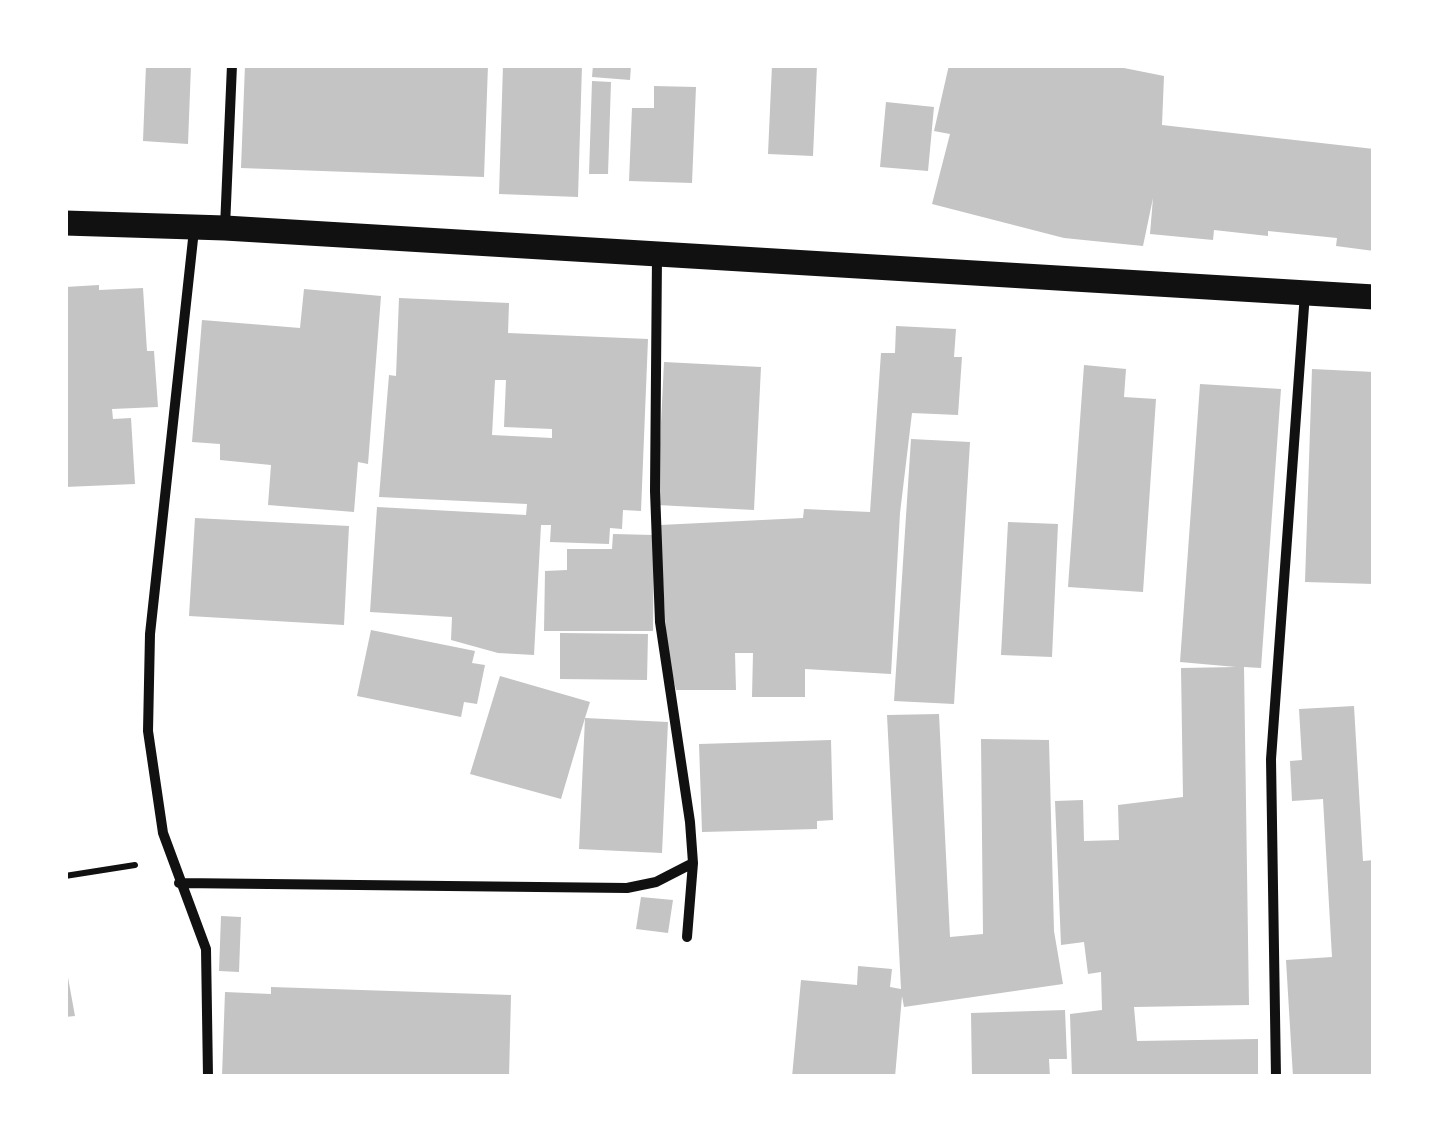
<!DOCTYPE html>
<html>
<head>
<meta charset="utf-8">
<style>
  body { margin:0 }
  #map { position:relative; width:1439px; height:1142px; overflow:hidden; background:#fff; font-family:"Fira Sans",sans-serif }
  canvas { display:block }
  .frame { position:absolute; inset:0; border:68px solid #fff; pointer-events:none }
</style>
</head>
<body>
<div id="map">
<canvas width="1439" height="1142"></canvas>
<div class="frame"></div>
</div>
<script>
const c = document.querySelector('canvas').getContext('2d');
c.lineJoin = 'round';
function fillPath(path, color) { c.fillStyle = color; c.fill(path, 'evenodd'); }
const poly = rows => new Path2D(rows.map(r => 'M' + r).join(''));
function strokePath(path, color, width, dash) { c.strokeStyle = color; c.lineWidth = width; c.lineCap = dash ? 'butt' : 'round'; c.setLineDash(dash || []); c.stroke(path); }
fillPath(poly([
  [146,65,191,65,188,144,143,141],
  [245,65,488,65,484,177,241,168],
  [503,65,582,65,578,197,499,194],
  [593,65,631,65,630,80,592,77],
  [772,65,817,65,813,156,768,154],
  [949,65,1109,65,1164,76,1162,125,1374,149,1374,251,1336,246,1337,238,1268,231,1268,236,1214,230,1213,240,1150,234,1153,198,1143,246,1064,238,932,204,950,134,934,131],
  [592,81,611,82,608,174,589,174],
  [654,86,696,87,692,183,629,181,632,108,654,108],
  [886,102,934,107,928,171,880,167],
  [99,285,99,290,143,288,147,351,154,351,158,407,112,409,113,419,131,418,135,484,65,487,65,287],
  [304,289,381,296,368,464,358,462,354,512,268,505,271,465,220,460,220,444,192,442,202,320,300,328],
  [399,298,509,303,508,333,648,339,641,511,623,510,622,529,610,528,609,544,550,542,551,525,541,525,534,655,498,653,451,640,452,617,370,612,377,507,526,515,527,504,379,497,389,375,396,376],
  [495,380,506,380,504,427,552,429,552,438,492,435],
  [896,326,956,329,954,357,962,357,958,415,912,413,900,513,891,674,805,669,805,697,752,697,753,653,735,653,736,690,676,690,667,654,660,525,803,518,804,509,870,512,881,353,895,353],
  [664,362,761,367,754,510,657,505],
  [1084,365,1126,369,1124,397,1156,399,1143,592,1068,587],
  [1312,369,1374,372,1374,584,1305,582],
  [1200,384,1281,389,1261,668,1244,667,1249,1005,1134,1007,1137,1041,1258,1039,1258,1077,1072,1077,1070,1014,1102,1010,1101,972,1088,974,1084,942,1061,945,1055,801,1083,800,1084,841,1119,840,1118,805,1183,797,1181,668,1236,667,1180,662],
  [911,439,970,442,954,704,894,701],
  [195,518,349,526,344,625,189,616],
  [1008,522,1058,524,1052,657,1001,655],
  [613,534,654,535,653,631,544,631,545,571,567,570,567,549,612,549],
  [371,630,475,651,472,663,485,665,477,704,464,702,461,717,357,696],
  [560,633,648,634,647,680,560,679],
  [500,676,590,702,585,718,668,722,662,853,579,849,585,718,561,799,470,774],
  [1354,706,1363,861,1374,860,1374,1077,1293,1077,1286,960,1332,957,1323,799,1292,801,1290,761,1302,760,1299,709],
  [939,714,950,937,983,934,981,739,1049,740,1054,931,1063,984,904,1007,902,996,895,1077,792,1077,801,980,857,985,858,966,892,969,890,987,901,989,887,715],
  [831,740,833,820,817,821,817,829,702,832,699,744],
  [641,897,673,900,668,933,636,929],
  [221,916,241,917,239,972,219,971],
  [65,961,75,1016,65,1017],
  [271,987,511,995,509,1077,222,1076,225,992,271,994],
  [1065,1010,1067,1059,1049,1059,1050,1077,972,1077,971,1013]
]), '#c4c4c4');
strokePath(poly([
  [65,876,135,865]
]), '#111', 6);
strokePath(poly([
  [225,227,232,65],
  [194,230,150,634,148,731,163,833,206,949,208,1077],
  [657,256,655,491,660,622,690,822,693,863,687,937],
  [179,883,627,888,656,882,693,863],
  [1276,1077,1271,759,1305,293]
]), '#111', 10);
strokePath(poly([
  [65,223,225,228,1374,297]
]), '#111', 25);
</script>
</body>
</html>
